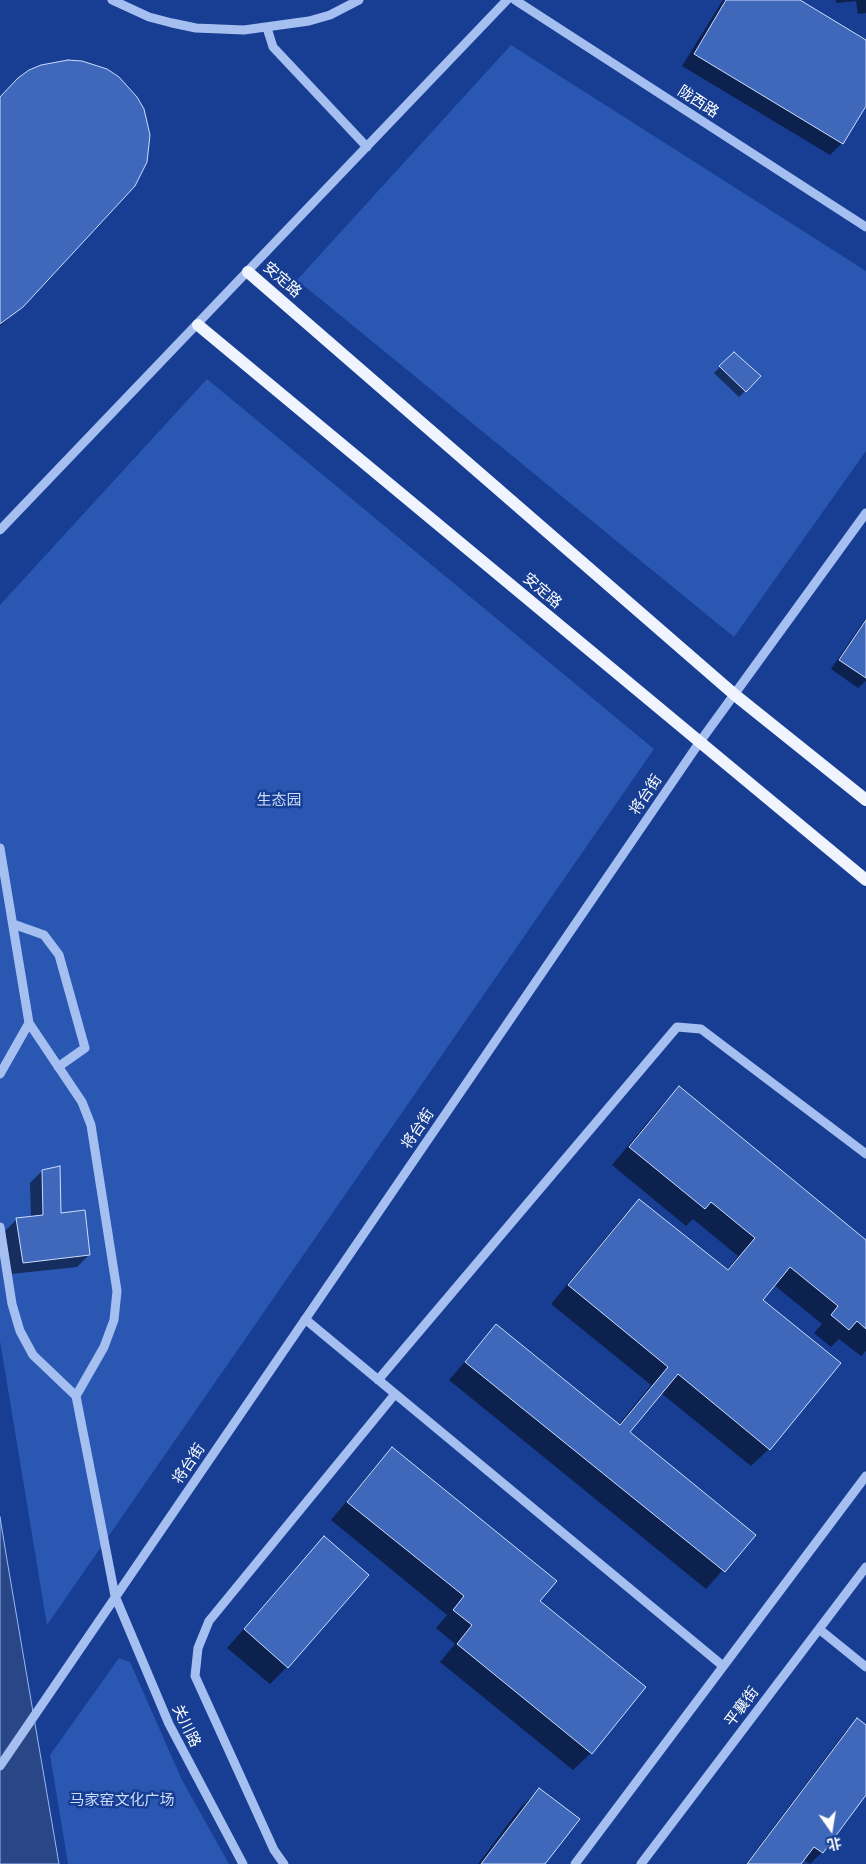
<!DOCTYPE html>
<html>
<head>
<meta charset="utf-8">
<style>
  body { margin:0 }
  #map { position:relative; width:866px; height:1864px; overflow:hidden; background:#173e93; font-family:"IBM Plex Sans","Noto Sans SC",sans-serif }
  canvas { display:block }
  .north { position:absolute; left:806px; top:1804px; width:50px; height:50px; -webkit-text-stroke:4px #173e93; paint-order:stroke; rotate:167deg; font-size:14px; font-weight:700; line-height:20px; text-align:center; color:#fff }
  .north::after { content:''; display:block; margin:auto; width:18px; height:22px; background:#fff; clip-path:polygon(50% 0,100% 100%,50% 72%,0 100%) }
</style>
</head>
<body>
<div id="map">
<canvas width="866" height="1864"></canvas>
<div class="north">北</div>
</div>
<script>
const c = document.querySelector('canvas').getContext('2d');
c.lineJoin = 'round';
function fillPath(path, color) { c.fillStyle = color; c.fill(path, 'evenodd'); }
const poly = rows => new Path2D(rows.map(r => 'M' + r).join(''));
function strokePath(path, color, width, dash) { c.strokeStyle = color; c.lineWidth = width; c.lineCap = dash ? 'butt' : 'round'; c.setLineDash(dash || []); c.stroke(path); }
function write(font, color, halo, rows, align = 'center') {
  c.font = font + ' "IBM Plex Sans","Noto Sans SC",sans-serif'; c.lineWidth = 5; c.setLineDash([]); c.textBaseline = 'middle'; c.strokeStyle = halo; c.fillStyle = color; for (const [text, x, y, turn = 0] of rows) {
    c.save(); c.translate(x, y); c.rotate((+turn || 0) * Math.PI / 180); c.textAlign = isNaN(turn) ? turn : align; if (halo) c.strokeText(text, 0, 0); c.fillText(text, 0, 0); c.restore();
  }
}
fillPath(poly([
  [511,45,866,271,866,451,734,637,297,280],
  [207,379,654,749,47,1625,0,1341,0,605],
  [119,1658,130,1662,182,1780,229,1864,68,1864,50,1755]
]), '#2957b2');
const water = poly([
  [0,1517,6,1554,59,1864,0,1864,0,1517]
]);
fillPath(water, '#294686');
strokePath(water, '#99b8f3', 1);
fillPath(poly([
  [723,0,797,0,866,41,866,104,842,143,830,155,682,66],
  [836,0,866,0,866,13,858,14,856,1,836,3],
  [0,98,148,149,141,174,134,186,22,306,0,326],
  [734,353,760,376,739,397,714,373],
  [866,618,866,681,858,688,831,669],
  [679,1088,866,1242,866,1351,861,1356,839,1339,831,1347,814,1333,822,1324,774,1285,762,1300,769,1449,751,1466,661,1393,628,1433,754,1535,706,1589,449,1380,496,1326,618,1425,651,1385,551,1304,622,1218,640,1200,726,1271,738,1256,693,1219,686,1226,612,1165,661,1106],
  [42,1171,60,1214,89,1255,77,1267,11,1274,5,1231,17,1219,31,1218,30,1183],
  [392,1449,591,1753,573,1770,440,1662,455,1644,436,1628,447,1615,331,1520,375,1467],
  [324,1538,287,1667,270,1684,227,1648],
  [857,1720,866,1726,866,1793,822,1852,810,1864,803,1859,800,1864,746,1864,845,1732],
  [539,1790,544,1864,478,1864,521,1807]
]), '#0007');
const building = poly([
  [726,0,800,0,866,40,866,106,843,144,694,54,726,0],
  [68,60,82,61,107,69,119,77,137,97,144,109,150,135,147,162,135,186,23,307,0,324,0,97,18,78,29,70,41,65,68,60],
  [734,352,761,376,746,392,719,366,734,352],
  [866,620,866,678,839,660,866,620],
  [679,1086,866,1240,866,1329,857,1321,849,1330,831,1315,838,1306,790,1267,763,1300,841,1363,770,1450,678,1374,630,1432,756,1535,725,1572,465,1362,496,1324,620,1425,668,1367,568,1285,639,1199,728,1270,755,1238,711,1202,705,1209,629,1147,679,1086],
  [60,1166,61,1213,85,1210,90,1255,23,1263,16,1218,43,1215,42,1170,60,1166],
  [392,1447,557,1581,540,1601,646,1687,592,1754,457,1644,472,1625,453,1610,464,1596,347,1502,392,1447],
  [324,1536,369,1575,288,1668,244,1629,324,1536],
  [857,1718,866,1725,866,1795,823,1853,814,1847,801,1864,747,1864,857,1718],
  [539,1788,580,1819,545,1864,481,1864,539,1788]
]);
fillPath(building, '#3f68bb');
strokePath(building, '#cdddfc', 1);
strokePath(poly([
  [112,0,149,17,172,23,196,28,244,30,309,21,330,15,359,0],
  [515,0,866,227],
  [267,28,273,47,367,147],
  [0,530,507,0],
  [0,848,29,1023,82,1102,91,1125,117,1291,114,1320,104,1347,76,1396],
  [13,924,44,935,59,955,85,1048,58,1067],
  [0,1074,29,1023],
  [0,1227,12,1304,20,1331,33,1355,76,1396,115,1596,169,1724,243,1864],
  [305,1319,723,1666],
  [378,1380,677,1027,701,1029,866,1154],
  [819,1629,866,1667],
  [0,1766,699,743,866,513],
  [284,1864,274,1850,195,1676,198,1648,209,1621,395,1394],
  [575,1864,866,1476],
  [641,1864,866,1567]
]), '#a6bff1', 9);
strokePath(poly([
  [248,272,735,695,866,800],
  [198,325,866,880]
]), '#f0f4ff', 12);
write('15px', '#fff', '#173e93', [
  ["陇西路",698,102,33],
  ["安定路",282,280,41],
  ["安定路",542,591,40],
  ["将台街",646,795,-56],
  ["将台街",418,1129,-56],
  ["将台街",189,1464,-56],
  ["平襄街",742,1707,-53],
  ["关川路",186,1726,64]
]);
write('15px', '#cdddfc', '#173e93', [
  ["生态园",279,801],
  ["马家窑文化广场",122,1801]
]);
</script>
</body>
</html>
